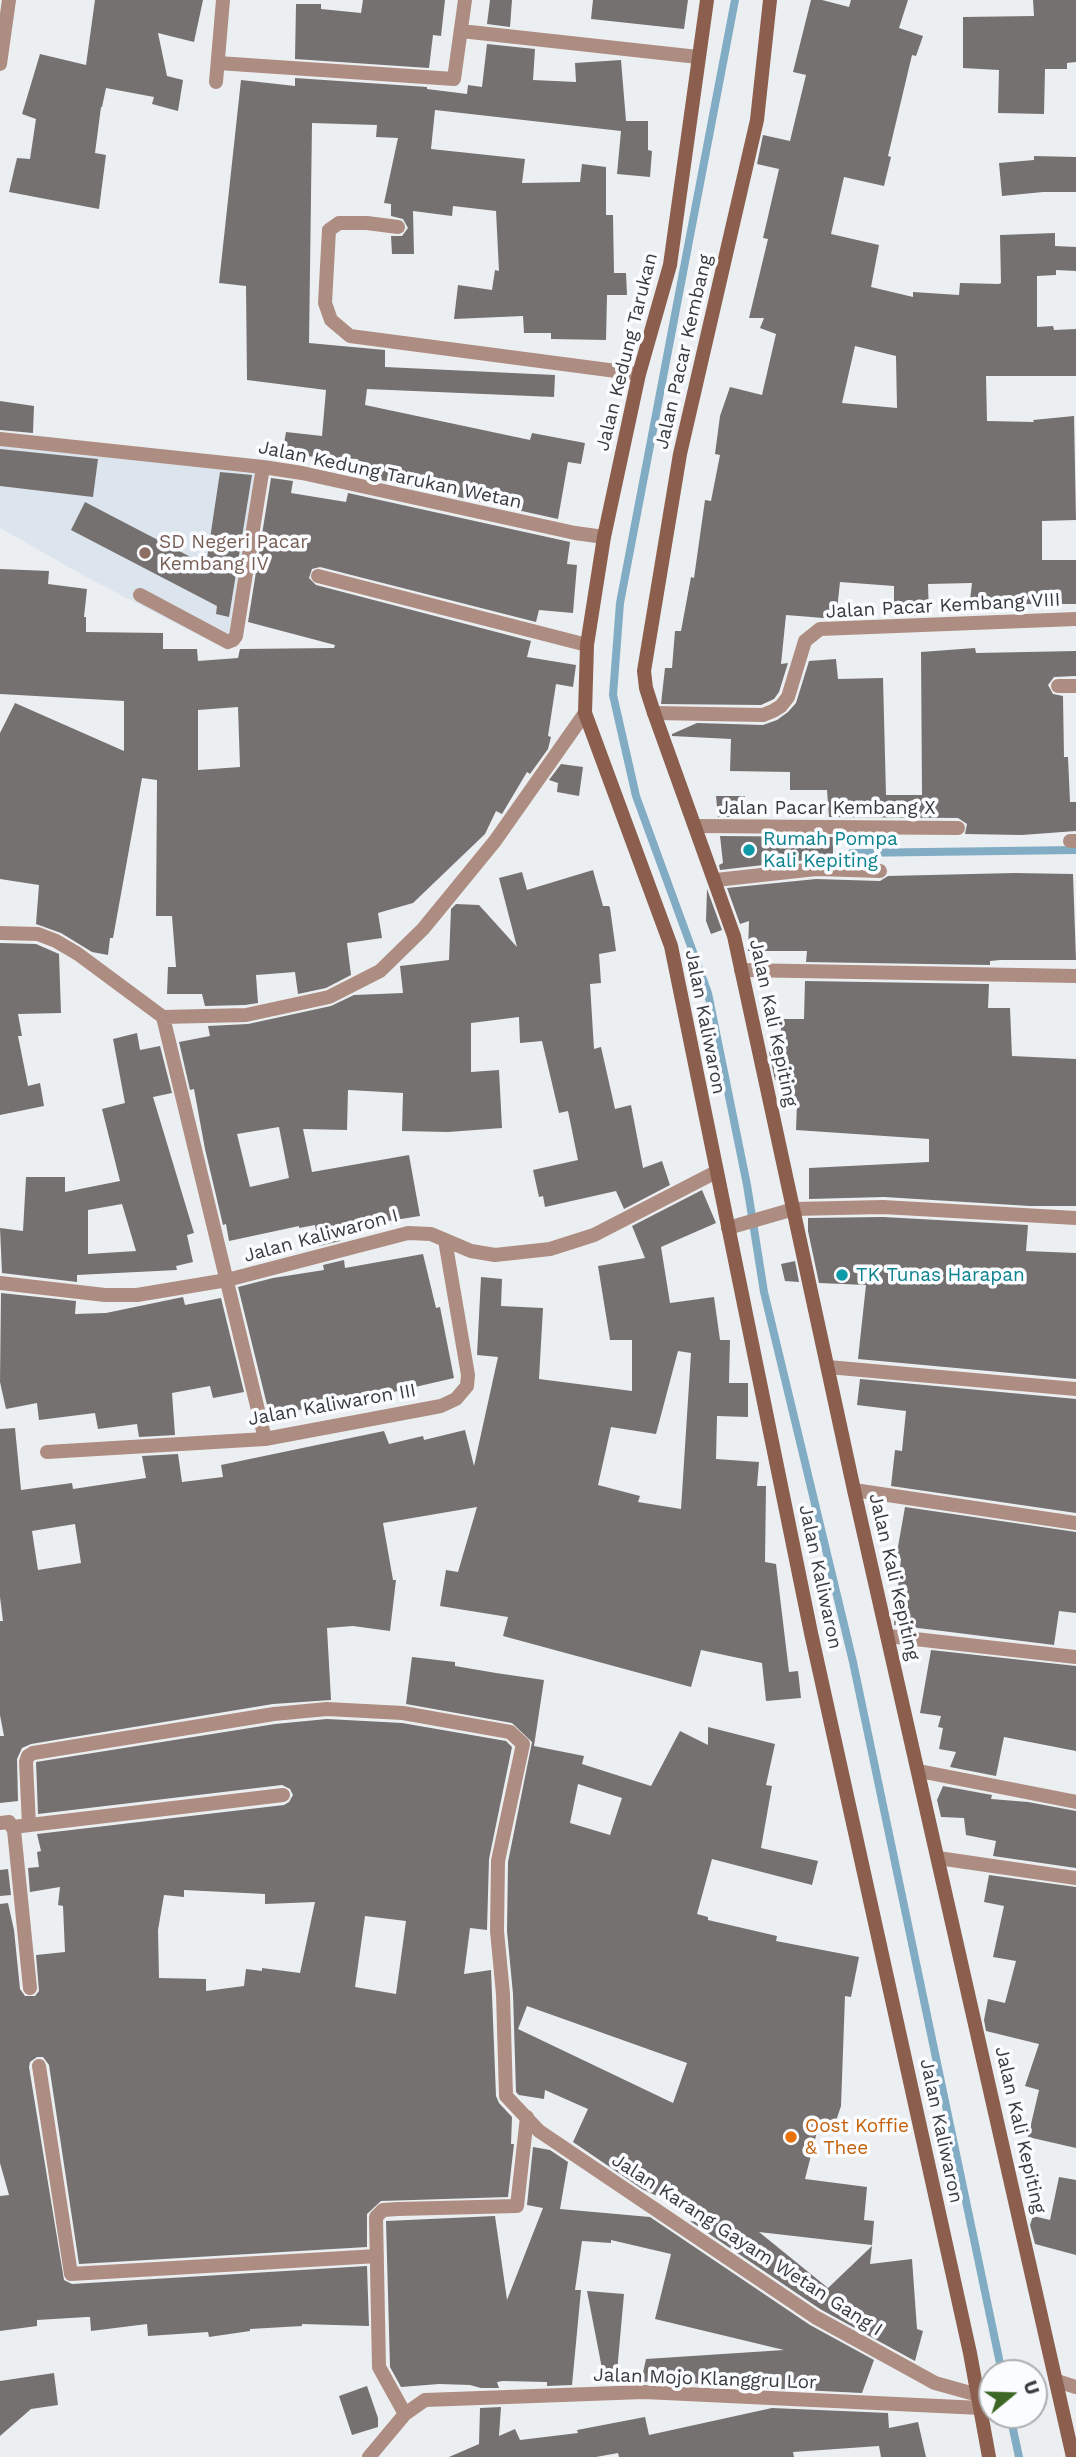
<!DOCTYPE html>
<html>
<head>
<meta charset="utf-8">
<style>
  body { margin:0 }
  #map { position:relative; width:1076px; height:2457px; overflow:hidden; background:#eceff2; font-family:"Work Sans",sans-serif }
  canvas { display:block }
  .north { position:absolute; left:978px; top:2359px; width:70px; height:70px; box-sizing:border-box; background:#fafcff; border:2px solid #adafb1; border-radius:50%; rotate:71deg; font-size:19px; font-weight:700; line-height:28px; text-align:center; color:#3a3b3c }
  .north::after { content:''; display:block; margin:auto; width:24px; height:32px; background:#3d6724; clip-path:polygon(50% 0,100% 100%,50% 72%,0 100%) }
</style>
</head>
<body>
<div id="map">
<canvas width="1076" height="2457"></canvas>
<div class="north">U</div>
</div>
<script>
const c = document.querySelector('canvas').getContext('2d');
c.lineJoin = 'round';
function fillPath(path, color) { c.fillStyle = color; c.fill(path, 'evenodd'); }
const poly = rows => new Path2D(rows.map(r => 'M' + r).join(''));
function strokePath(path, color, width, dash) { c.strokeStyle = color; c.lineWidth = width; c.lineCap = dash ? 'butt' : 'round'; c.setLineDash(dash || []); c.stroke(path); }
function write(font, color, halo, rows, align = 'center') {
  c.font = font + ' "Work Sans",sans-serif'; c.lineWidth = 7; c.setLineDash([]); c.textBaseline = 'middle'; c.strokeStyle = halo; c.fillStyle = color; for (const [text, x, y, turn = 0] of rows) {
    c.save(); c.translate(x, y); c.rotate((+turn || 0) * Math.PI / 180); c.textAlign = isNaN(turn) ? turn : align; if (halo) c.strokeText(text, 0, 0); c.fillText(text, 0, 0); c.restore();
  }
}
fillPath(poly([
  [0,443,259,471,229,651,88,578,0,528]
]), '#dce4ed');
strokePath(poly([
  [735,0,620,603,613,695,636,796,708,993,747,1185,764,1292,853,1662,1002,2373],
  [852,853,1076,850],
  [1010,2415,1019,2457]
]), '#81acc4', 8);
fillPath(poly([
  [95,0,203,0,194,42,158,33,167,76,183,80,178,111,152,104,154,97,106,88,102,107,101,107,95,153,106,155,99,209,9,192,17,158,30,159,36,119,22,114,40,54,86,65],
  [363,0,445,0,441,36,433,35,429,68,295,59,296,4,321,4,321,9,361,13],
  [490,0,512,0,510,27,487,24],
  [593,0,688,0,684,29,591,19],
  [811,0,822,0,849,7,851,0,908,0,899,28,923,36,916,56,912,55,888,156,891,157,884,186,844,177,831,234,879,245,871,287,913,297,913,292,959,295,960,283,999,284,1001,283,1000,235,1055,233,1055,246,1076,247,1076,271,1056,270,1056,275,1037,276,1037,327,1053,326,1054,330,1076,329,1076,376,986,376,987,421,1034,422,1033,420,1074,416,1076,520,1042,521,1042,560,1076,560,1076,604,1022,604,1022,606,970,600,972,583,928,584,929,615,894,616,894,586,840,582,836,619,786,615,781,664,788,663,779,692,774,699,761,705,661,704,665,668,672,668,675,631,681,631,691,577,694,578,705,500,711,501,720,455,715,454,720,416,730,387,762,395,776,334,760,328,764,318,749,318,768,239,763,238,779,169,757,164,763,135,790,141,806,75,793,72],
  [855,346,896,356,897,408,842,403],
  [1033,0,1076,0,1076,62,1067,63,1067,69,1045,69,1044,114,998,113,999,70,963,68,963,17,1034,16],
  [487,44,535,49,533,80,576,82,575,63,621,60,626,121,648,121,648,150,652,151,650,177,617,174,621,131,435,110,431,149,525,159,522,183,580,182,582,164,606,167,606,215,613,215,614,273,626,273,627,295,607,295,606,340,551,339,551,333,524,333,523,316,454,319,458,285,492,290,495,270,499,271,496,211,453,206,452,216,413,211,414,254,392,254,391,236,402,236,408,228,403,219,391,216,391,204,384,203,398,138,376,137,377,125,312,123,309,343,385,350,385,367,555,375,554,397,367,389,365,405,530,440,532,433,585,443,581,464,568,462,558,519,354,474,358,459,282,455,286,432,322,436,326,390,247,380,246,286,219,283,241,80,295,86,295,78,427,87,427,89,467,94,468,85,482,87],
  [1034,156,1076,157,1076,192,1043,192,1002,196,999,163,1034,160],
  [0,401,34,406,33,433,0,430],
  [0,449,98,459,93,497,0,486],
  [220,472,252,475,229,617,216,614,217,606,71,530,85,502,206,565],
  [271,478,293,481,291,493,346,502,348,493,570,542,567,564,577,565,573,613,539,610,536,622,320,567,312,569,309,578,316,585,531,641,527,657,576,665,573,687,556,684,548,736,551,737,548,749,530,774,527,772,502,814,496,811,485,834,413,903,378,913,382,938,347,943,351,975,326,988,298,994,295,972,256,975,258,1003,245,1005,205,1006,202,994,167,994,168,967,176,967,172,916,156,916,157,780,142,778,113,938,110,938,108,955,92,952,61,933,36,924,39,885,0,879,0,733,15,703,124,751,124,701,0,694,0,569,49,571,48,584,87,589,84,617,86,617,86,632,163,633,163,649,197,649,198,661,238,658,240,649,334,648,335,645,248,622],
  [238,707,240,767,198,770,198,710],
  [975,648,976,653,1076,651,1076,676,1054,677,1048,685,1053,694,1063,696,1064,757,1068,757,1070,802,1076,802,1076,831,1022,835,965,834,967,824,958,818,829,817,827,790,790,790,790,772,730,771,731,739,672,736,672,734,697,723,763,725,777,720,788,712,796,703,809,661,836,659,838,679,883,678,886,795,922,795,921,652],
  [561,764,583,767,579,796,557,792,558,783,549,780],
  [716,796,745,796,745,817,718,817],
  [720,836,833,837,833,860,815,859,720,870,719,865,723,863],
  [593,870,603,906,609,906,610,908,616,951,599,954,601,983,590,984,594,1049,601,1047,615,1109,631,1105,643,1168,662,1161,670,1185,624,1209,616,1191,545,1207,543,1196,539,1197,533,1170,578,1160,568,1111,559,1113,542,1041,520,1043,519,1017,471,1023,471,1072,499,1070,502,1128,448,1132,402,1131,403,1093,348,1090,347,1130,303,1129,312,1172,409,1155,420,1216,337,1229,340,1241,319,1246,315,1225,299,1228,299,1226,229,1241,226,1224,223,1225,205,1149,194,1089,190,1090,179,1042,210,1036,208,1026,248,1024,331,1006,354,995,403,993,400,966,449,960,451,909,456,904,479,905,517,947,499,878,522,872,527,890],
  [279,1127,289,1178,250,1187,237,1134],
  [1014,873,1073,874,1076,960,1000,960,990,961,990,965,806,962,807,951,748,951,749,921,740,924,727,888,816,879,880,881,888,876],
  [707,889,722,930,711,934,706,921],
  [0,943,36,944,59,954,61,1013,18,1014,22,1036,18,1036,28,1086,40,1083,44,1106,0,1115],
  [805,981,989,984,988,1008,1010,1008,1012,1056,1076,1059,1076,1206,1030,1206,884,1197,809,1199,809,1168,929,1162,929,1139,796,1130,797,1102,780,1101,780,1080,775,1080,769,1052,781,1052,781,1019,804,1019],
  [137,1033,140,1050,160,1046,172,1093,153,1097,194,1233,187,1235,193,1262,176,1266,177,1270,77,1275,77,1282,2,1273,0,1228,23,1231,26,1177,65,1177,65,1192,120,1181,102,1109,125,1103,113,1039],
  [122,1204,136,1251,88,1254,88,1210],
  [702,1190,716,1223,661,1247,670,1303,714,1297,720,1340,730,1340,729,1383,748,1383,748,1417,717,1416,716,1459,759,1462,757,1486,766,1486,765,1562,776,1564,789,1672,798,1671,801,1698,766,1701,762,1663,701,1650,691,1687,503,1636,508,1617,440,1606,446,1570,458,1572,477,1507,383,1523,393,1580,396,1580,390,1631,353,1626,327,1628,331,1700,273,1704,31,1744,22,1748,17,1759,18,1801,0,1803,0,1736,4,1736,0,1715,0,1621,3,1621,0,1597,0,1429,15,1428,21,1490,72,1483,73,1489,146,1478,142,1456,178,1454,182,1482,223,1477,221,1465,384,1431,389,1444,423,1436,424,1440,465,1430,474,1466,498,1357,477,1355,481,1277,502,1279,501,1306,543,1308,539,1379,632,1391,632,1340,610,1340,598,1266,645,1258,632,1226],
  [678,1351,691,1353,681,1509,638,1502,640,1496,598,1485,611,1427,656,1434],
  [75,1524,81,1563,38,1570,32,1531],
  [883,1217,1028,1225,1026,1251,1076,1253,1076,1379,858,1359,866,1285,819,1283,808,1231,808,1218],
  [423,1254,436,1308,440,1307,454,1378,359,1400,358,1396,345,1400,344,1394,302,1404,303,1409,270,1417,238,1287,273,1278,324,1270,323,1265,344,1260,345,1268],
  [795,1261,799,1282,785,1281,781,1264],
  [1,1293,76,1301,75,1314,106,1313,183,1297,185,1305,221,1298,244,1392,213,1398,210,1386,172,1393,175,1435,139,1437,137,1424,98,1429,95,1413,39,1420,37,1403,6,1409,0,1382],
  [860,1379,1076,1399,1076,1513,891,1486,895,1450,902,1451,906,1411,857,1405],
  [905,1507,1076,1532,1076,1613,1059,1611,1054,1645,894,1625,901,1559,896,1558],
  [931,1650,1076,1666,1076,1751,1004,1737,996,1776,950,1767,956,1752,939,1749,943,1728,938,1727,941,1716,920,1713],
  [412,1657,455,1662,455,1666,496,1673,544,1680,534,1746,584,1756,582,1764,651,1786,680,1731,708,1745,708,1727,775,1744,766,1785,772,1786,761,1848,818,1861,812,1885,712,1859,697,1914,708,1917,708,1920,777,1936,776,1941,859,1957,851,1997,845,1996,841,2106,835,2124,820,2120,805,2179,867,2187,864,2220,874,2221,872,2245,759,2232,828,2288,872,2246,870,2264,912,2259,917,2329,923,2331,915,2361,820,2309,690,2221,716,2224,642,2189,573,2142,588,2109,545,2090,544,2099,519,2095,516,2092,513,1994,507,1931,508,1862,532,1742,512,1723,406,1704],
  [578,1784,622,1798,610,1835,570,1823],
  [527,2006,687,2063,673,2103,518,2029],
  [327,1719,402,1723,506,1741,512,1747,489,1859,487,1930,470,1928,464,1974,491,1970,496,2096,499,2103,512,2117,511,2144,514,2144,508,2197,381,2201,367,2214,367,2247,79,2264,49,2065,43,2057,37,2057,30,2062,29,2067,64,2280,72,2284,367,2266,369,2326,302,2324,302,2326,250,2329,250,2331,209,2337,208,2332,148,2336,147,2324,91,2331,90,2317,87,2317,37,2320,37,2326,0,2331,0,2196,9,2195,0,2163,0,1904,8,1903,14,1930,20,1989,25,1996,35,1996,39,1991,36,1955,65,1952,63,1906,58,1905,60,1887,30,1892,28,1868,39,1867,37,1852,41,1851,37,1834,284,1805,289,1802,293,1795,290,1789,282,1785,38,1814,36,1762,275,1724],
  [184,1890,265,1894,265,1904,315,1902,300,1973,262,1968,262,1971,246,1969,244,1986,206,1991,206,1979,159,1978,158,1930,164,1895,184,1897],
  [365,1916,406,1921,396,1994,355,1987],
  [943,1786,992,1795,991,1799,1028,1802,1076,1811,1076,1868,993,1856,996,1841,966,1835,964,1818,941,1817,937,1800],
  [8,1869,11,1895,0,1896,0,1870],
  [989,1875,1076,1887,1076,2148,1028,2137,1039,2090,1025,2086,1039,2044,986,2031,984,2020,988,1999,1005,2003,1016,1961,993,1957,1004,1906,984,1902],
  [533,2147,550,2150,568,2162,560,2209,650,2217,810,2325,874,2360,862,2393,702,2385,683,2380,641,2382,646,2359,784,2350,655,2319,671,2254,611,2240,611,2243,582,2241,575,2290,581,2290,572,2385,547,2386,547,2382,503,2381,497,2382,499,2388,481,2388,470,2385,439,2384,401,2387,390,2367,386,2221,495,2216,507,2300,543,2208,527,2205],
  [1059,2177,1076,2180,1076,2255,1035,2244,1030,2225,1033,2216,1050,2220],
  [587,2291,624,2294,616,2383,605,2384],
  [54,2373,58,2405,31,2409,0,2436,0,2381],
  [367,2386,378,2418,378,2427,352,2435,339,2396],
  [501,2407,499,2436,515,2429,520,2440,578,2433,577,2430,645,2417,649,2435,772,2408,888,2413,889,2428,918,2422,926,2457,881,2457,879,2446,793,2452,794,2457,619,2457,618,2453,596,2457,449,2457,479,2444,480,2408]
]), '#757170');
strokePath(poly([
  [461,31,698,57],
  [218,63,454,79,465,0],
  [0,64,9,0],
  [216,82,223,0],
  [398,227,367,223,339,223,329,230,325,303,331,320,350,336,639,374],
  [0,439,263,467,302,473,575,533,604,537],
  [318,576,587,645],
  [140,595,228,642,233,640,236,636,263,467],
  [1058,686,1076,686],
  [654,713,763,715,773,711,781,706,788,697,805,641,820,629,1076,619],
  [696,826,958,828],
  [1070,841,1076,841],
  [716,880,816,869,880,871],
  [0,933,38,934,56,941,78,954,163,1017,246,1015,329,997,380,971,423,929,495,841,585,713],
  [741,970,1076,976],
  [163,1017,265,1439],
  [728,1228,794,1209,883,1207,1076,1218],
  [0,1283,105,1295,137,1295,227,1280,408,1233,431,1234,471,1251,495,1255,550,1249,594,1235,716,1172],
  [828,1367,1076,1389],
  [47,1452,265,1439,441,1406,456,1399,467,1386,468,1375,445,1240],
  [854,1490,1076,1523],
  [888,1636,1076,1657],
  [919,1771,1076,1802],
  [0,1823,9,1822,14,1830,30,1988],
  [29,1825,26,1762,28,1756,33,1753,274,1714,327,1709,403,1713,510,1732,523,1744,498,1861,497,1931,503,1994,506,2096,539,2131,815,2317,935,2383,978,2395],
  [13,1827,283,1795],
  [938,1858,1076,1878],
  [39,2066,71,2274,377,2256],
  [1057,2381,1076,2387],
  [405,2414,379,2367,376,2217,383,2210,398,2209,517,2206,527,2117],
  [369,2457,405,2414,425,2400,644,2392,981,2408]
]), '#ad8d81', 14);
strokePath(poly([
  [707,0,670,265,639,374,604,537,587,645,585,713,671,946,811,1633,970,2353,989,2457],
  [770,0,757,120,680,454,644,671,646,688,654,713,734,936,854,1490,1073,2457]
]), '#8b5e4d', 14);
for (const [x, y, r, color] of [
  [145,553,7,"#8d6e63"],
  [749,850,7,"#0f9aa8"],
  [842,1275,7,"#0f9aa8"],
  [791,2137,7,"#e8710a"]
]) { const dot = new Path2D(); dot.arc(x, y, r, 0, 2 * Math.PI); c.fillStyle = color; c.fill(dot); strokePath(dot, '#fafcff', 2.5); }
write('19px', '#3a3b3c', '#fafcff', [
  ["Jalan Kedung Tarukan",627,352,-76],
  ["Jalan Pacar Kembang",684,352,-77],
  ["Jalan Kedung Tarukan Wetan",390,475,12],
  ["Jalan Pacar Kembang VIII",943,606,-3],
  ["Jalan Pacar Kembang X",827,808],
  ["Jalan Kaliwaron",705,1022,79],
  ["Jalan Kali Kepiting",773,1023,78],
  ["Jalan Kaliwaron I",321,1236,-15],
  ["Jalan Kaliwaron III",332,1405,-10],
  ["Jalan Kaliwaron",820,1577,78],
  ["Jalan Kali Kepiting",894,1577,77],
  ["Jalan Kali Kepiting",1020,2130,77],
  ["Jalan Kaliwaron",941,2131,78],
  ["Jalan Karang Gayam Wetan Gang I",747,2245,33],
  ["Jalan Mojo Klanggru Lor",705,2379,2]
]);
write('19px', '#785e54', '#fafcff', [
  ["SD Negeri Pacar",159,542],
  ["Kembang IV",159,564]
], 'left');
write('19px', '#0d838f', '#fafcff', [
  ["Rumah Pompa",763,839],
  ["Kali Kepiting",763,861],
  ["TK Tunas Harapan",856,1275]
], 'left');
write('19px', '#c56008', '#fafcff', [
  ["Oost Koffie",805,2126],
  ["& Thee",805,2148]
], 'left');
</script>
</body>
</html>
